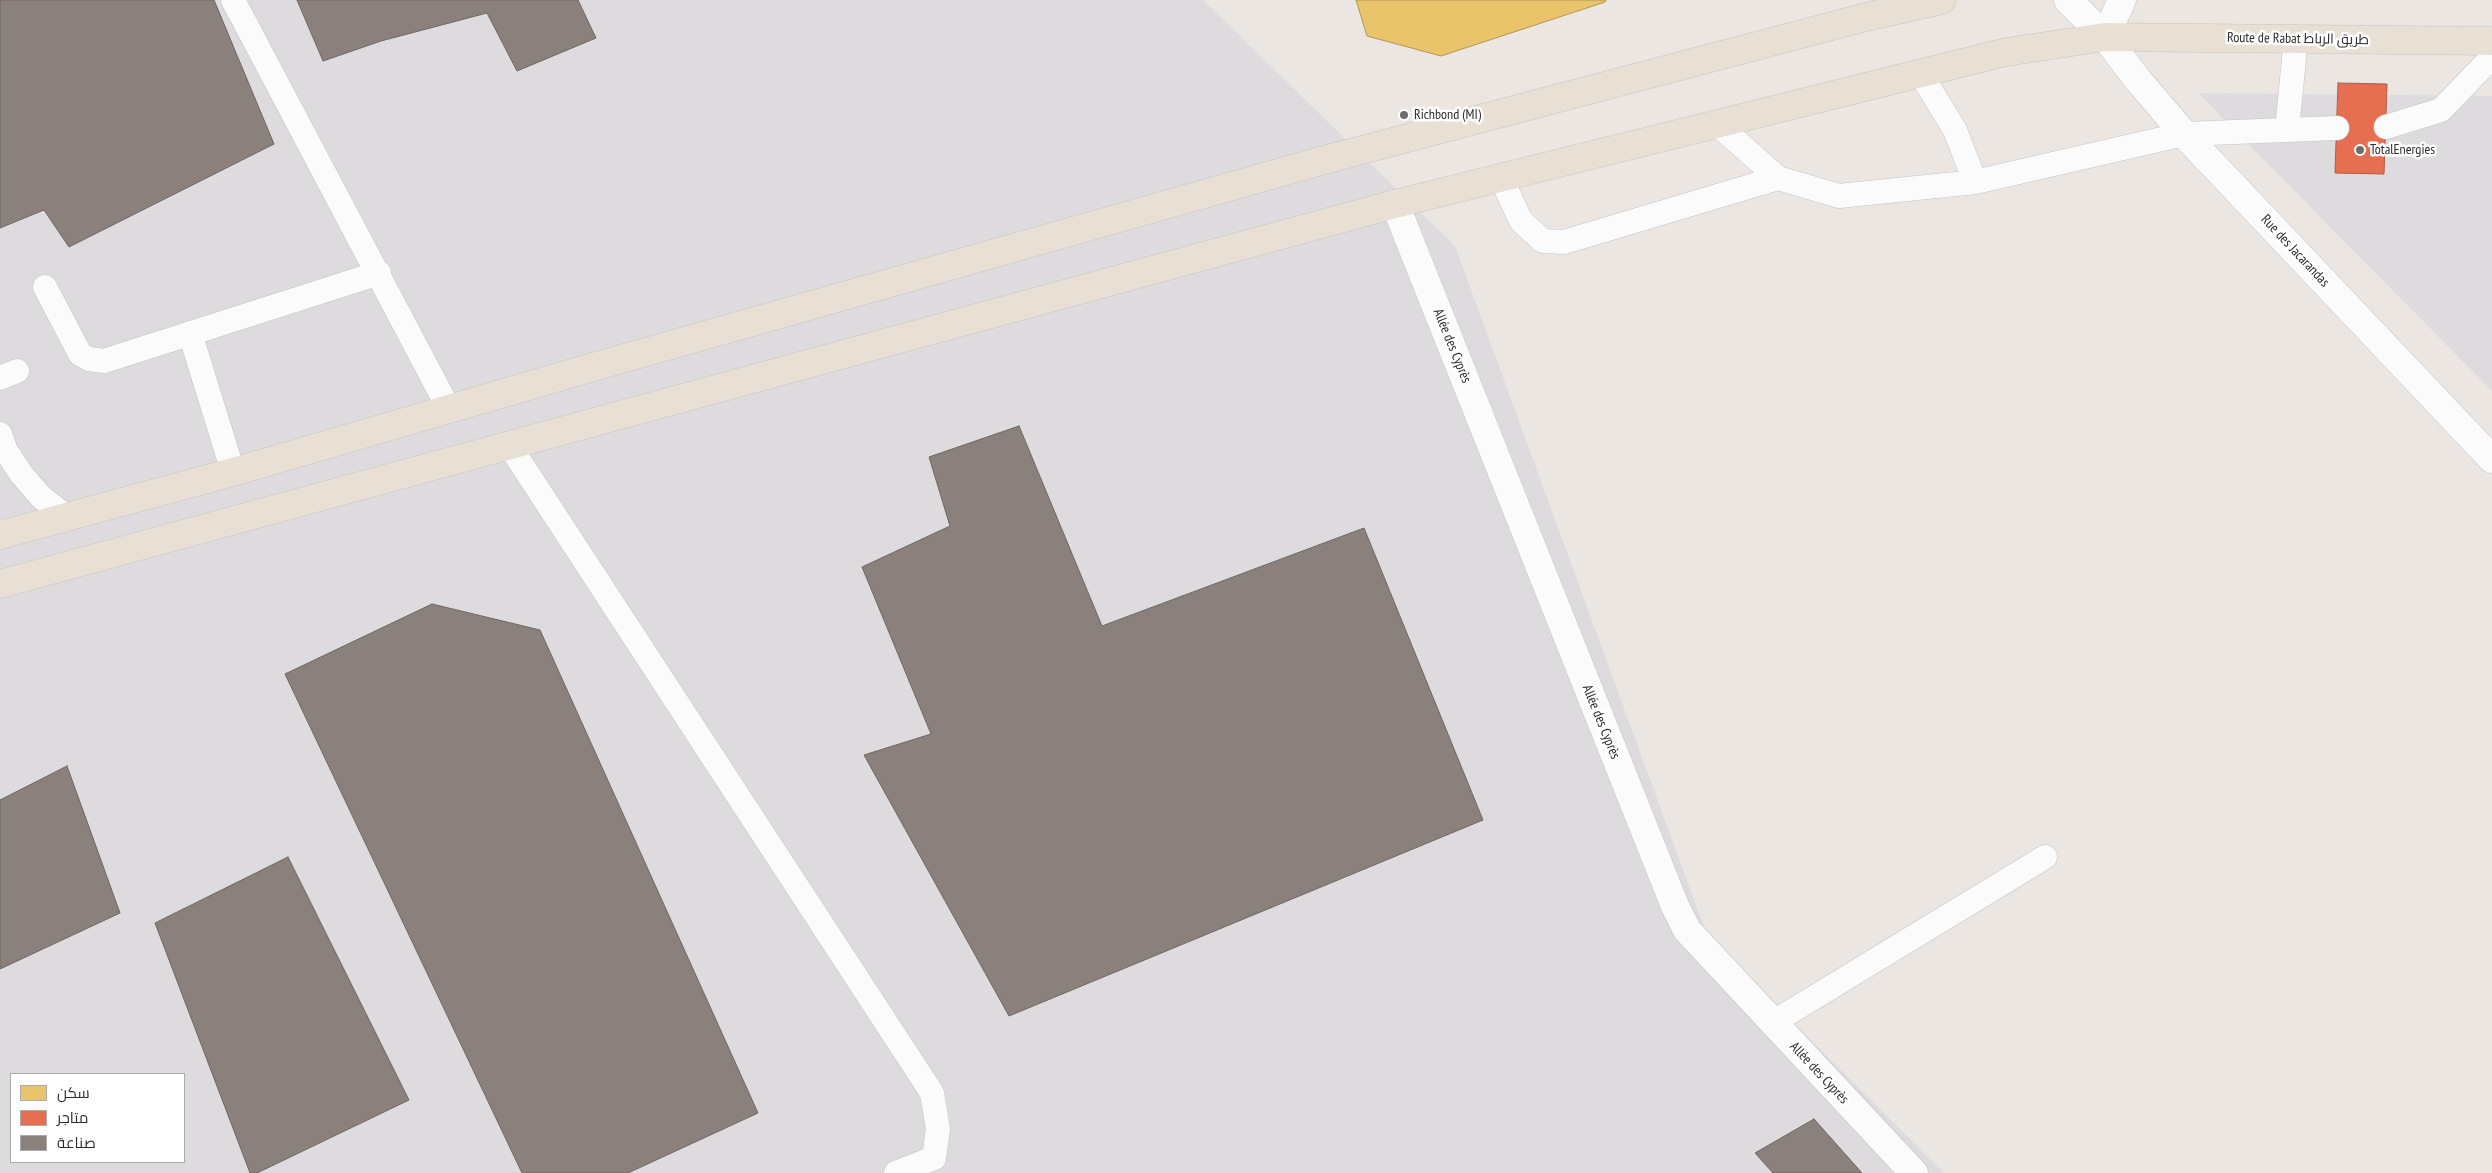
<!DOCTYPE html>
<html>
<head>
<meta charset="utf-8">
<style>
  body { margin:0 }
  #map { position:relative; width:2492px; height:1173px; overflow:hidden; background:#ebe6e2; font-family:"PT Sans Narrow",Cairo,sans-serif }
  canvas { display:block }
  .legend { position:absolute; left:10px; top:1073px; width:175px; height:90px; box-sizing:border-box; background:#fff; border:1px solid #ababab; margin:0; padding:6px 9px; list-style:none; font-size:15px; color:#2c2c2c }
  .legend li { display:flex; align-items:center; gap:10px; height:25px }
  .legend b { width:25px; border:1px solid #ababab }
</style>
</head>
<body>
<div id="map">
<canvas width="2492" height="1173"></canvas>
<ul class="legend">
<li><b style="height:14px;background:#e9c46a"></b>سكن</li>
<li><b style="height:14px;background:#e76f51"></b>متاجر</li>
<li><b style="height:14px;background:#8a817c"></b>صناعة</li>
</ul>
</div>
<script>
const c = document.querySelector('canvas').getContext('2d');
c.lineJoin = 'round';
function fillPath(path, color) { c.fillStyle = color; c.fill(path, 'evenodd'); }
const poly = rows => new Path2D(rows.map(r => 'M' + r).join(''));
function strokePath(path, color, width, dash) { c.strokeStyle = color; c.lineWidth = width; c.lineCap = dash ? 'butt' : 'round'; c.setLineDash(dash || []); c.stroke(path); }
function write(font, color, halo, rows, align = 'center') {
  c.font = font + ' "PT Sans Narrow",Cairo,sans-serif'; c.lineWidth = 5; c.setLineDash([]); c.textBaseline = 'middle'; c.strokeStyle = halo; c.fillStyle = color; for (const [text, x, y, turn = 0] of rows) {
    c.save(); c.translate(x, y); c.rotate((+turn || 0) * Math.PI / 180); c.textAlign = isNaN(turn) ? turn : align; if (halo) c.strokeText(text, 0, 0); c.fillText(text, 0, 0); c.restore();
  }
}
fillPath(poly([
  [0,0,1203,0,1455,246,1708,938,1944,1173,0,1173],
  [11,1074,184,1074,184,1162,11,1162],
  [2198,93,2492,96,2492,391]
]), '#dedbde');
const homes = poly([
  [1356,0,1606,0,1605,2,1441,56,1367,36,1356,0]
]);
fillPath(homes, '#e9c46a');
strokePath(homes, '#b09657', 1);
const shops = poly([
  [2338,83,2387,84,2384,174,2335,173,2338,83]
]);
fillPath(shops, '#e76f51');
strokePath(shops, '#af5b46', 1);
const industry = poly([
  [0,0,214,0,274,144,69,247,44,210,0,228,0,0],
  [297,0,578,0,596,38,517,71,487,13,381,41,323,61,297,0],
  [1019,426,1102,626,1364,528,1483,820,1009,1016,864,755,931,734,862,567,950,526,929,457,1019,426],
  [432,604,540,630,758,1113,628,1173,522,1173,285,674,432,604],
  [67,766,120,913,0,969,0,800,67,766],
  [288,857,409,1100,257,1173,250,1173,155,923,288,857],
  [1814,1119,1862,1173,1773,1173,1755,1153,1814,1119]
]);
fillPath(industry, '#8a817c');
strokePath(industry, '#6e6864', 1);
const service = poly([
  [233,0,449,409],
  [1920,73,1955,130,1975,182],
  [1717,124,1778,178,1839,196,1975,182,2184,134,2337,128],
  [2386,127,2441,110,2492,57],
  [2287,129,2296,39],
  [1501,178,1521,221,1543,241,1564,242,1778,178],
  [45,287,80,354,89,359,104,361,379,273],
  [190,333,233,472],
  [0,378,17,371],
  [0,434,6,451,22,475,41,497,67,517],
  [509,445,932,1093,938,1129,934,1158,896,1173],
  [1772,1023,2045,857]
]);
const minor = poly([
  [2105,37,2122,0],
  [1395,204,1675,906,1687,930,1914,1173]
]);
const tertiary = poly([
  [2068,0,2105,37,2138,80,2184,134,2492,459]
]);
const primary = poly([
  [0,535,233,472,593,367,1324,160,1866,17,1942,0],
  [0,584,1395,204,2006,52,2105,37,2492,41]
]);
strokePath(service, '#c4c3c3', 25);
strokePath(minor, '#c4c3c3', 29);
strokePath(tertiary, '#c4c3c3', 29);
strokePath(primary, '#c6c4c2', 29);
strokePath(service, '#fcfbfb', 24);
strokePath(minor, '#fcfbfb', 28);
strokePath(tertiary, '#fcfbfb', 28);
strokePath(primary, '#e8e0d4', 28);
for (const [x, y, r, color] of [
  [1404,115,5,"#6f6d6c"],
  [2360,150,5,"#6f6d6c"]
]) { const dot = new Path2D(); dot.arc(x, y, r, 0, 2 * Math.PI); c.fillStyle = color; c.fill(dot); strokePath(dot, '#fff', 2); }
write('14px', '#2c2c2c', '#fff', [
  ["Route de Rabat طريق الرباط",2298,39,1],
  ["Rue des Jacarandas",2295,251,47],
  ["Allée des Cyprès",1452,346,68],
  ["Allée des Cyprès",1601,722,68],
  ["Allée des Cyprès",1819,1073,47]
]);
write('14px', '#2c2c2c', '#fff', [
  ["Richbond (MI)",1414,115],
  ["TotalEnergies",2370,150]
], 'left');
</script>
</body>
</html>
